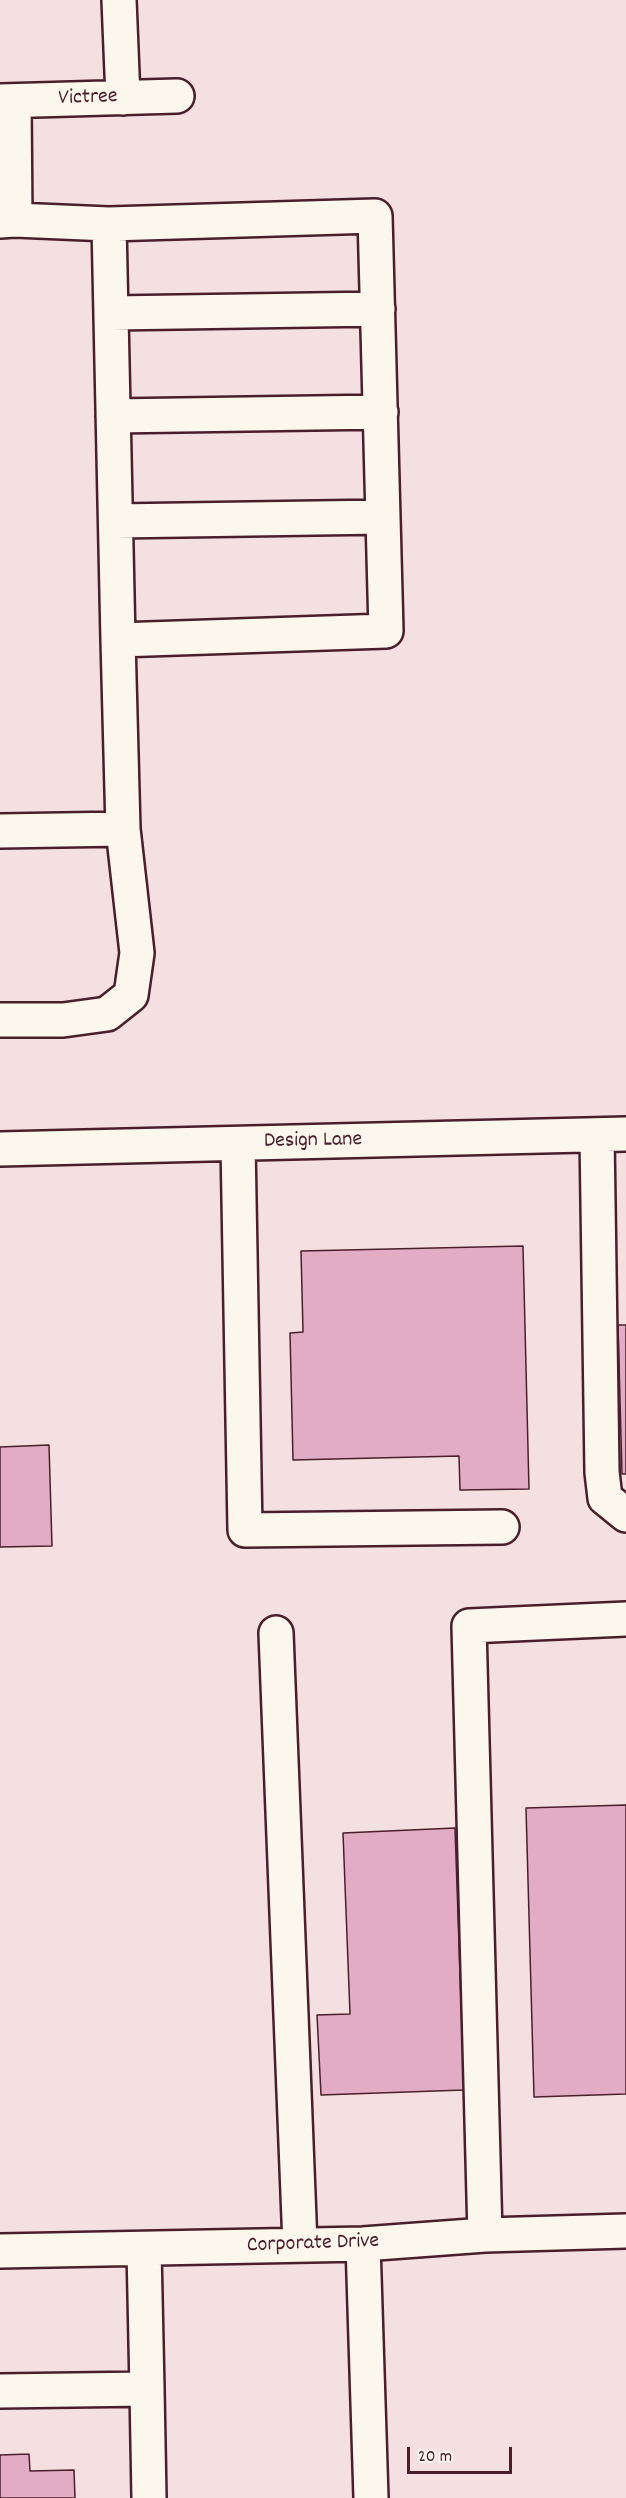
<!DOCTYPE html>
<html>
<head>
<meta charset="utf-8">
<style>
  body { margin:0 }
  #map { position:relative; width:626px; height:2498px; overflow:hidden; background:#fbf7ec; font-family:Dekko,sans-serif }
  canvas { display:block }
  .scale { position:absolute; left:407px; top:2447px; width:105px; height:27px; box-sizing:border-box; border:3px solid #4a1f2b; border-top:0; padding-left:8px; font-size:18px; line-height:21px; white-space:nowrap; color:#4a1f2b; -webkit-text-stroke:4px #fbf7ec; paint-order:stroke }
</style>
</head>
<body>
<div id="map">
<canvas width="626" height="2498"></canvas>
<div class="scale">20 m</div>
</div>
<script>
const c = document.querySelector('canvas').getContext('2d');
c.lineJoin = 'round';
function fillPath(path, color) { c.fillStyle = color; c.fill(path, 'evenodd'); }
const poly = rows => new Path2D(rows.map(r => 'M' + r).join(''));
function strokePath(path, color, width, dash) { c.strokeStyle = color; c.lineWidth = width; c.lineCap = dash ? 'butt' : 'round'; c.setLineDash(dash || []); c.stroke(path); }
function write(font, color, halo, rows, align = 'center') {
  c.font = font + ' Dekko,sans-serif'; c.lineWidth = 4.5; c.setLineDash([]); c.textBaseline = 'middle'; c.strokeStyle = halo; c.fillStyle = color; for (const [text, x, y, turn = 0] of rows) {
    c.save(); c.translate(x, y); c.rotate((+turn || 0) * Math.PI / 180); c.textAlign = isNaN(turn) ? turn : align; if (halo) c.strokeText(text, 0, 0); c.fillText(text, 0, 0); c.restore();
  }
}
fillPath(poly([
  [0,0,626,0,626,2498,0,2498]
]), '#f4e0e0');
const building = poly([
  [523,1246,529,1489,460,1490,459,1456,293,1460,290,1333,303,1332,301,1251,523,1246],
  [618,1325,626,1325,626,1474,622,1474,618,1325],
  [49,1445,52,1546,0,1547,0,1447,49,1445],
  [626,1805,626,2094,534,2097,526,1808,626,1805],
  [455,1828,464,2090,321,2095,317,2015,350,2014,343,1833,455,1828],
  [29,2454,30,2471,74,2470,75,2498,0,2498,0,2455,29,2454]
]);
fillPath(building, '#e2acc4');
strokePath(building, '#4a1f2b', 1.5);
const minor = poly([
  [119,0,123,98],
  [0,101,177,96],
  [15,220,109,224,375,216,386,631,118,640,109,224],
  [0,221,15,220,14,101],
  [112,313,378,309],
  [113,416,381,412],
  [116,521,383,517],
  [0,831,123,829],
  [0,1020,63,1020,107,1014,131,995,137,953,123,829,118,640],
  [597,1135,602,1472,605,1498,626,1515],
  [238,1144,245,1530,502,1527],
  [0,1149,626,1134],
  [276,1633,300,2245],
  [485,2235,469,1626,626,1619],
  [363,2244,371,2498],
  [0,2251,363,2244,485,2235,626,2231],
  [147,2389,149,2498],
  [0,2391,147,2389,144,2250]
]);
strokePath(minor, '#4a1f2b', 38);
strokePath(minor, '#fbf7ec', 33);
write('22px', '#4a1f2b', '#fbf7ec', [
  ["Victree",88,99,-2],
  ["Design Lane",313,1142,-1],
  ["Corporate Drive",313,2245,-2]
]);
</script>
</body>
</html>
